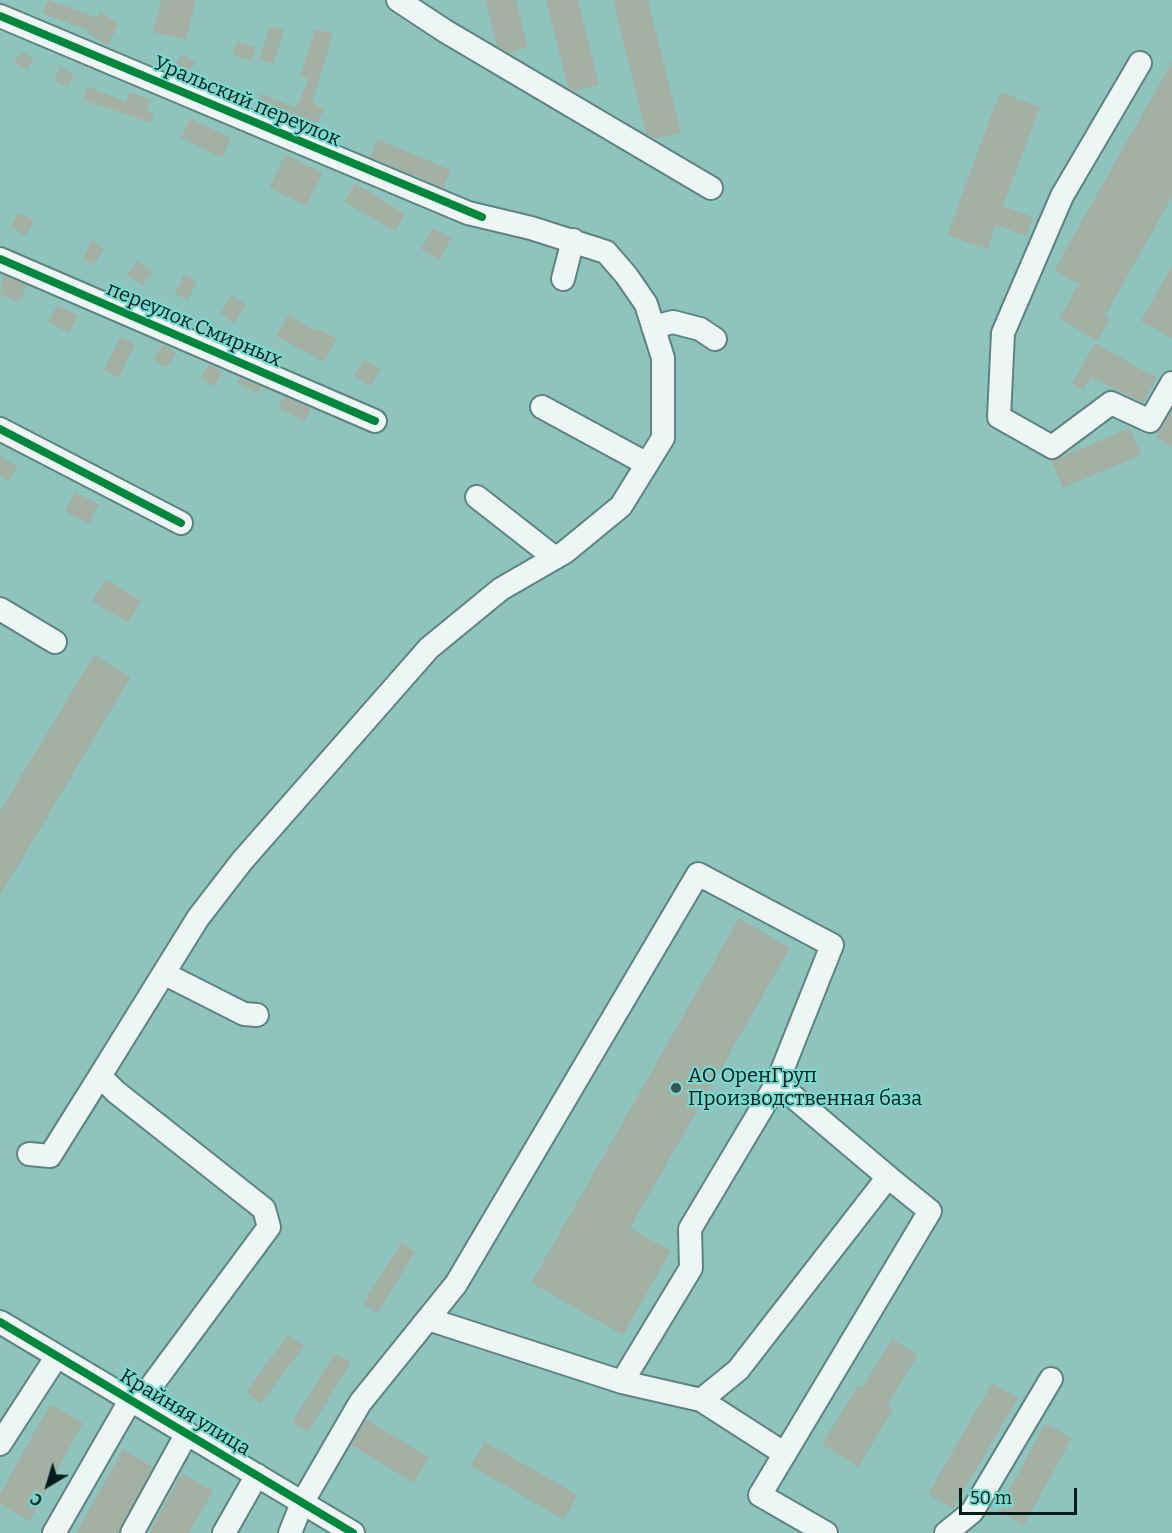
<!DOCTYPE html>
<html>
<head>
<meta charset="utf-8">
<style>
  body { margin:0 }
  #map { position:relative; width:1172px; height:1533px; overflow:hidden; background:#8fc3be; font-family:Bitter,serif }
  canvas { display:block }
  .north { position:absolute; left:18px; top:1455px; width:60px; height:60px; -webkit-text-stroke:4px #79d9cf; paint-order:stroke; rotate:218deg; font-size:16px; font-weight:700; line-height:24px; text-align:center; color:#001d1a }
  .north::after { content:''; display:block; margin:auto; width:21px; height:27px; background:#001d1a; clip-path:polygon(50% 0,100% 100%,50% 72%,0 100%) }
  .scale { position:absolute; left:959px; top:1488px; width:118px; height:27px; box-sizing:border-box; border:3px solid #001d1a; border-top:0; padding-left:8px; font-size:18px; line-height:21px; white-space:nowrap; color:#001d1a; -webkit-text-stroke:4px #79d9cf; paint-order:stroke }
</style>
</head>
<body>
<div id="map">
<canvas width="1172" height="1533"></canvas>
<div class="north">С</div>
<div class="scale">50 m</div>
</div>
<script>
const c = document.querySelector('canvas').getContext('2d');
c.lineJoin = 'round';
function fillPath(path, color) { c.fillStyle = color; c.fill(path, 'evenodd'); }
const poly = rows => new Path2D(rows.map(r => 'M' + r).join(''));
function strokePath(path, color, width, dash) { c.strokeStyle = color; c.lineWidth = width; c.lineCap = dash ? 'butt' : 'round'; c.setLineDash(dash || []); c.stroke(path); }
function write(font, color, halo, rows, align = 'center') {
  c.font = font + ' Bitter,serif'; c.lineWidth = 4.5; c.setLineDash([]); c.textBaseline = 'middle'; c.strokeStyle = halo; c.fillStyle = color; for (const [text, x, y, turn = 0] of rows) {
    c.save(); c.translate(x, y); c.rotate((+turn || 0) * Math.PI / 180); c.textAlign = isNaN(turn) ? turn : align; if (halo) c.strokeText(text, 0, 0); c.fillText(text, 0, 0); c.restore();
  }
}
fillPath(poly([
  [48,0,97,18,100,12,119,24,107,45,88,33,89,31,42,13],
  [161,0,196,0,186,40,153,32],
  [485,0,516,0,528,47,508,53,497,46],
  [546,0,578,0,599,85,574,91,568,88],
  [613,0,648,0,681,133,655,139,646,134],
  [270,26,284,30,274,64,259,60],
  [315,29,333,34,312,103,324,109,312,133,255,109,260,94,296,107,309,79,300,77],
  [237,41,256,47,252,61,233,55],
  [21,51,34,58,27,70,14,63],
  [182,54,195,62,189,72,176,64],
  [1172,62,1172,197,1105,316,1110,319,1097,341,1059,318,1079,284,1054,270],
  [60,67,74,74,67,87,54,80],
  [87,86,126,102,129,92,151,100,147,111,154,114,151,123,82,100],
  [1000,92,1040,107,1003,206,1033,217,1026,236,996,225,987,250,947,235],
  [190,118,231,138,222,158,181,138],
  [377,139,451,170,443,188,370,157],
  [285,154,323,173,306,206,269,188],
  [355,183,405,214,395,231,344,202],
  [18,212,34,220,26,236,10,227],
  [433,228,451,238,440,260,421,249],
  [92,241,104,248,94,265,82,258],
  [137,261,152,272,142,286,127,274],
  [1172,265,1172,338,1141,321],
  [3,275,27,285,19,303,0,294],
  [183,275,197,281,188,300,175,294],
  [231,295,246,305,235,323,220,314],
  [57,305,78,316,69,333,48,322],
  [288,315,316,331,317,328,337,339,324,362,276,336],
  [120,337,135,344,119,378,104,370],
  [1095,343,1157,378,1143,403,1091,377,1083,390,1072,384],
  [163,344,176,353,166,368,153,359],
  [364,359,381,369,370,386,354,376],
  [209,364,223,372,214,387,200,378],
  [240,377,262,387,258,394,237,383],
  [284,396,311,408,305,421,278,408],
  [1172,411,1172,448,1156,437],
  [1130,428,1141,455,1063,488,1051,461],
  [0,456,18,467,9,481,0,476],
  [75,492,99,504,89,524,65,511],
  [106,579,141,601,128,623,92,601],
  [94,655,131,677,0,896,0,811],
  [739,918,790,948,630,1228,671,1251,623,1335,531,1283],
  [401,1243,415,1252,378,1313,363,1304],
  [288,1334,304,1346,261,1404,246,1392],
  [892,1339,918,1355,887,1406,893,1410,858,1467,822,1444,858,1385,862,1388],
  [335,1353,351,1363,308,1432,292,1422],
  [992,1383,1018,1398,953,1509,928,1494],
  [50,1404,83,1423,29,1522,0,1504,0,1494],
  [366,1419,429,1457,414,1483,351,1445],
  [1045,1423,1072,1438,1024,1525,998,1510],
  [485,1442,578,1495,564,1520,471,1466],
  [123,1449,153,1467,119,1533,76,1533],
  [182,1473,213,1491,189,1533,149,1533]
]), '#a3b1a5');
const minor = poly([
  [398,0,445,31,711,188],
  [0,16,468,213,531,228,606,252,626,275,646,304,663,358,663,438,621,506,565,552,501,589,429,648,242,861,198,918,100,1076,116,1092,264,1209,269,1227,138,1404],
  [1140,63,1062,196,1003,333,999,417,1052,447,1111,403,1150,421,1172,383],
  [0,259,375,421],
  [563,279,573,240],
  [653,327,673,322,700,329,715,339],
  [542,407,647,464],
  [0,429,181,523],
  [477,497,555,558],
  [0,609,55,642],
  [165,974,244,1014,257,1015],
  [777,1083,888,1177],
  [29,1154,50,1156,100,1076],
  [428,1319,622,1382],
  [0,1322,353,1533],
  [701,1400,785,1454],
  [0,1444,57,1356],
  [54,1533,131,1399],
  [132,1533,187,1433],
  [224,1533,257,1475],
  [290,1533,302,1503,360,1403,456,1284,698,874,832,945,777,1083,690,1229,691,1268,622,1382,701,1400,738,1370,888,1177,930,1211,760,1495,826,1533],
  [946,1533,972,1512,1051,1379]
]);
strokePath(minor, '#5e8480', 26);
strokePath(minor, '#eef6f5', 22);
strokePath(poly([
  [0,16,482,217],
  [0,259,375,421],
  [0,429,181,523],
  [0,1322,353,1533]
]), '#00873e', 8);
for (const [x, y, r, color] of [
  [676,1088,6,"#325753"]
]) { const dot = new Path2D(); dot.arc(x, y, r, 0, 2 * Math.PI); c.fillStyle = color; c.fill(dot); strokePath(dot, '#79d9cf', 2); }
write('20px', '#001d1a', '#79d9cf', [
  ["Уральский переулок",247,102,23],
  ["переулок Смирных",194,325,23],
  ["Крайняя улица",185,1413,31]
]);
write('20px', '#001d1a', '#79d9cf', [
  ["АО ОренГруп",688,1076],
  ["Производственная база",688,1099]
], 'left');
</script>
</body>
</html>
